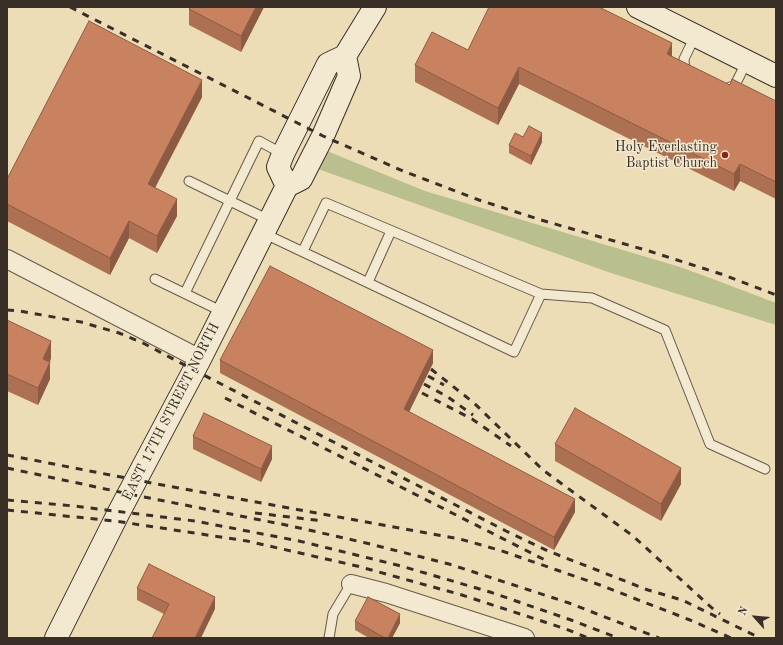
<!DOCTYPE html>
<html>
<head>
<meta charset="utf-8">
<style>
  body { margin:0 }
  #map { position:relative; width:783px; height:645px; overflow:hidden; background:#ecddb7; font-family:"Old Standard TT",serif }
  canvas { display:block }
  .frame { position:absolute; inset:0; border:8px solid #392f27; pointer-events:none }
  .north { position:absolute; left:735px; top:597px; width:40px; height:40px; -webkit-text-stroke:3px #f3e9d0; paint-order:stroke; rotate:297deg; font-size:11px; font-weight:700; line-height:16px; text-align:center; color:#392f27 }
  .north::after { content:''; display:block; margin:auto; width:14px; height:18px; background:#392f27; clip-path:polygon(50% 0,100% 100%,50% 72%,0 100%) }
</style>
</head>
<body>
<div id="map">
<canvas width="783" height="645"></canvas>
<div class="frame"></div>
<div class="north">N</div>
</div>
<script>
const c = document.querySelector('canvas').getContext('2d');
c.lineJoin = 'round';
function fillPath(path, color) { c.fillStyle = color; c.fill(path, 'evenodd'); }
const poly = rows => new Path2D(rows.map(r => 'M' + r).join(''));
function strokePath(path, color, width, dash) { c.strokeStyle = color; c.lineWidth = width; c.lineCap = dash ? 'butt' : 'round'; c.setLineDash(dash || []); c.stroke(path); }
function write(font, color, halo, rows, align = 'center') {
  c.font = font + ' "Old Standard TT",serif'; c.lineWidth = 3; c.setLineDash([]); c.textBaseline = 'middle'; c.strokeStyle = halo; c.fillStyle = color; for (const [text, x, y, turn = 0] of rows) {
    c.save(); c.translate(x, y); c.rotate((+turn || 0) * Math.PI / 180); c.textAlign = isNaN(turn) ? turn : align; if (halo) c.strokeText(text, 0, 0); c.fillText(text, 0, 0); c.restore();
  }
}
fillPath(poly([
  [327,151,425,191,680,267,713,279,776,303,776,325,611,273,318,169]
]), '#b9c08e');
const lane = poly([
  [688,72,685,71,684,59,695,36],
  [728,88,735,85,747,61],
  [189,181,269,220],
  [263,233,514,352,541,294,326,203,303,251],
  [155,279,223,312],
  [368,282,391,231],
  [185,293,259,141,283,154],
  [541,294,592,298,665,330,710,444,765,469],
  [329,638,333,614,351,584]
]);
const street = poly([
  [7,259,200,359],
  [351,584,386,593,525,638]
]);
const secondary = poly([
  [638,7,776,76],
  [287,186,278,167,283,154,328,64,345,56,375,7],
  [56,638,119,512,200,359,287,186,301,179,323,136,349,76,345,56]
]);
strokePath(lane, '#665a4b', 11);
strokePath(street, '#665a4b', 20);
strokePath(secondary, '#392f27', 24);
strokePath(lane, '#f3e9d0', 9);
strokePath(street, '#f3e9d0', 18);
strokePath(secondary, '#f3e9d0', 22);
strokePath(poly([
  [70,7,323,136,403,171,479,200,541,220,649,251,721,274,776,295],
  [7,310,20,311,81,322,119,333,143,343,194,370,506,531,548,551,648,590,682,600,760,638],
  [431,369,474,403,543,470,633,536,712,608,720,614],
  [428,376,444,385],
  [424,384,448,397,473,415],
  [422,393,472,419,511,446],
  [225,398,549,562],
  [7,455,157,484,460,539,499,550,600,585,690,620,731,638],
  [7,468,129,494,291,526,366,543,449,564,569,603,659,638],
  [7,500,74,506,195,521,299,541,401,566,490,592,571,620,618,638],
  [7,510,115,521,247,541,357,566,462,595,566,629,588,638],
  [255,513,324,521]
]), '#392f27', 3, [7, 7]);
fillPath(poly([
  [264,7,241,52,189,25,189,9],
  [468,50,672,57,730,85,776,101,776,199,740,181,734,191,519,84,498,125,415,82,415,65],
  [202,97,155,188,177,216,157,253,129,238,110,275,7,221,7,179],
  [523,137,542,142,531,165,509,153,509,145],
  [7,320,51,358,50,362,50,379,38,405,7,391],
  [220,360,433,363,409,412,575,512,554,550,220,373],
  [193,436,272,459,261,482,193,449],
  [555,444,681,484,661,521,555,461],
  [137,588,215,609,164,614,137,600],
  [355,621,400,623,392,638,369,638,355,630]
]), '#ad7053');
fillPath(poly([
  [256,7,264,7,241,52,241,36],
  [672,43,672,60,667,54],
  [519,67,519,84,498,125,498,108],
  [202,80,202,97,148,201,148,184],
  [542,133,542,142,531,165,531,156],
  [740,164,740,181,734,191,734,174],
  [177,199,177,216,157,253,157,236],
  [129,221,129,238,110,275,110,258],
  [51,341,51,358,43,376,43,359],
  [433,350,433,363,404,422,404,409],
  [50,362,50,379,38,405,38,388],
  [272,446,272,459,261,482,261,469],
  [681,468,681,484,661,521,661,504],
  [575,499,575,512,554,550,554,537],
  [215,597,215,609,201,638,195,638],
  [400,614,400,623,392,638,388,638]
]), '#8d5b43');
const building = poly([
  [191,7,256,7,241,36,189,9,191,7],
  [489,7,599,7,672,43,667,54,730,85,732,79,776,101,776,182,740,164,734,174,519,67,498,108,415,65,432,32,468,50,489,7],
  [89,21,202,80,148,184,177,199,157,236,129,221,110,258,7,204,7,179,89,21],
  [529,126,542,133,531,156,509,145,515,133,523,137,529,126],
  [270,266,433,350,404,409,575,499,554,537,220,360,270,266],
  [7,320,51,341,43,359,50,362,38,388,7,374,7,320],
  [575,408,681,468,661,504,555,444,575,408],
  [204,413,272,446,261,469,193,436,204,413],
  [149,564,215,597,195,638,152,638,169,604,137,588,149,564],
  [368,597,400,614,388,638,385,638,355,621,368,597]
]);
fillPath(building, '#c98260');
strokePath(building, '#8d5b43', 1);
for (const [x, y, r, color] of [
  [725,155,4,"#8f2418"]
]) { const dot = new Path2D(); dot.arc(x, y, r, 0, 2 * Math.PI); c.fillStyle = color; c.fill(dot); strokePath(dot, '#f3e9d0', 1.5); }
write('14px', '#392f27', '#f3e9d0', [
  ["Holy Everlasting",717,147],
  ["Baptist Church",717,163]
], 'right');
write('14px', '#392f27', '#f3e9d0', [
  ["EAST 17TH STREET NORTH",171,412,-63]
]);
</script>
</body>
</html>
